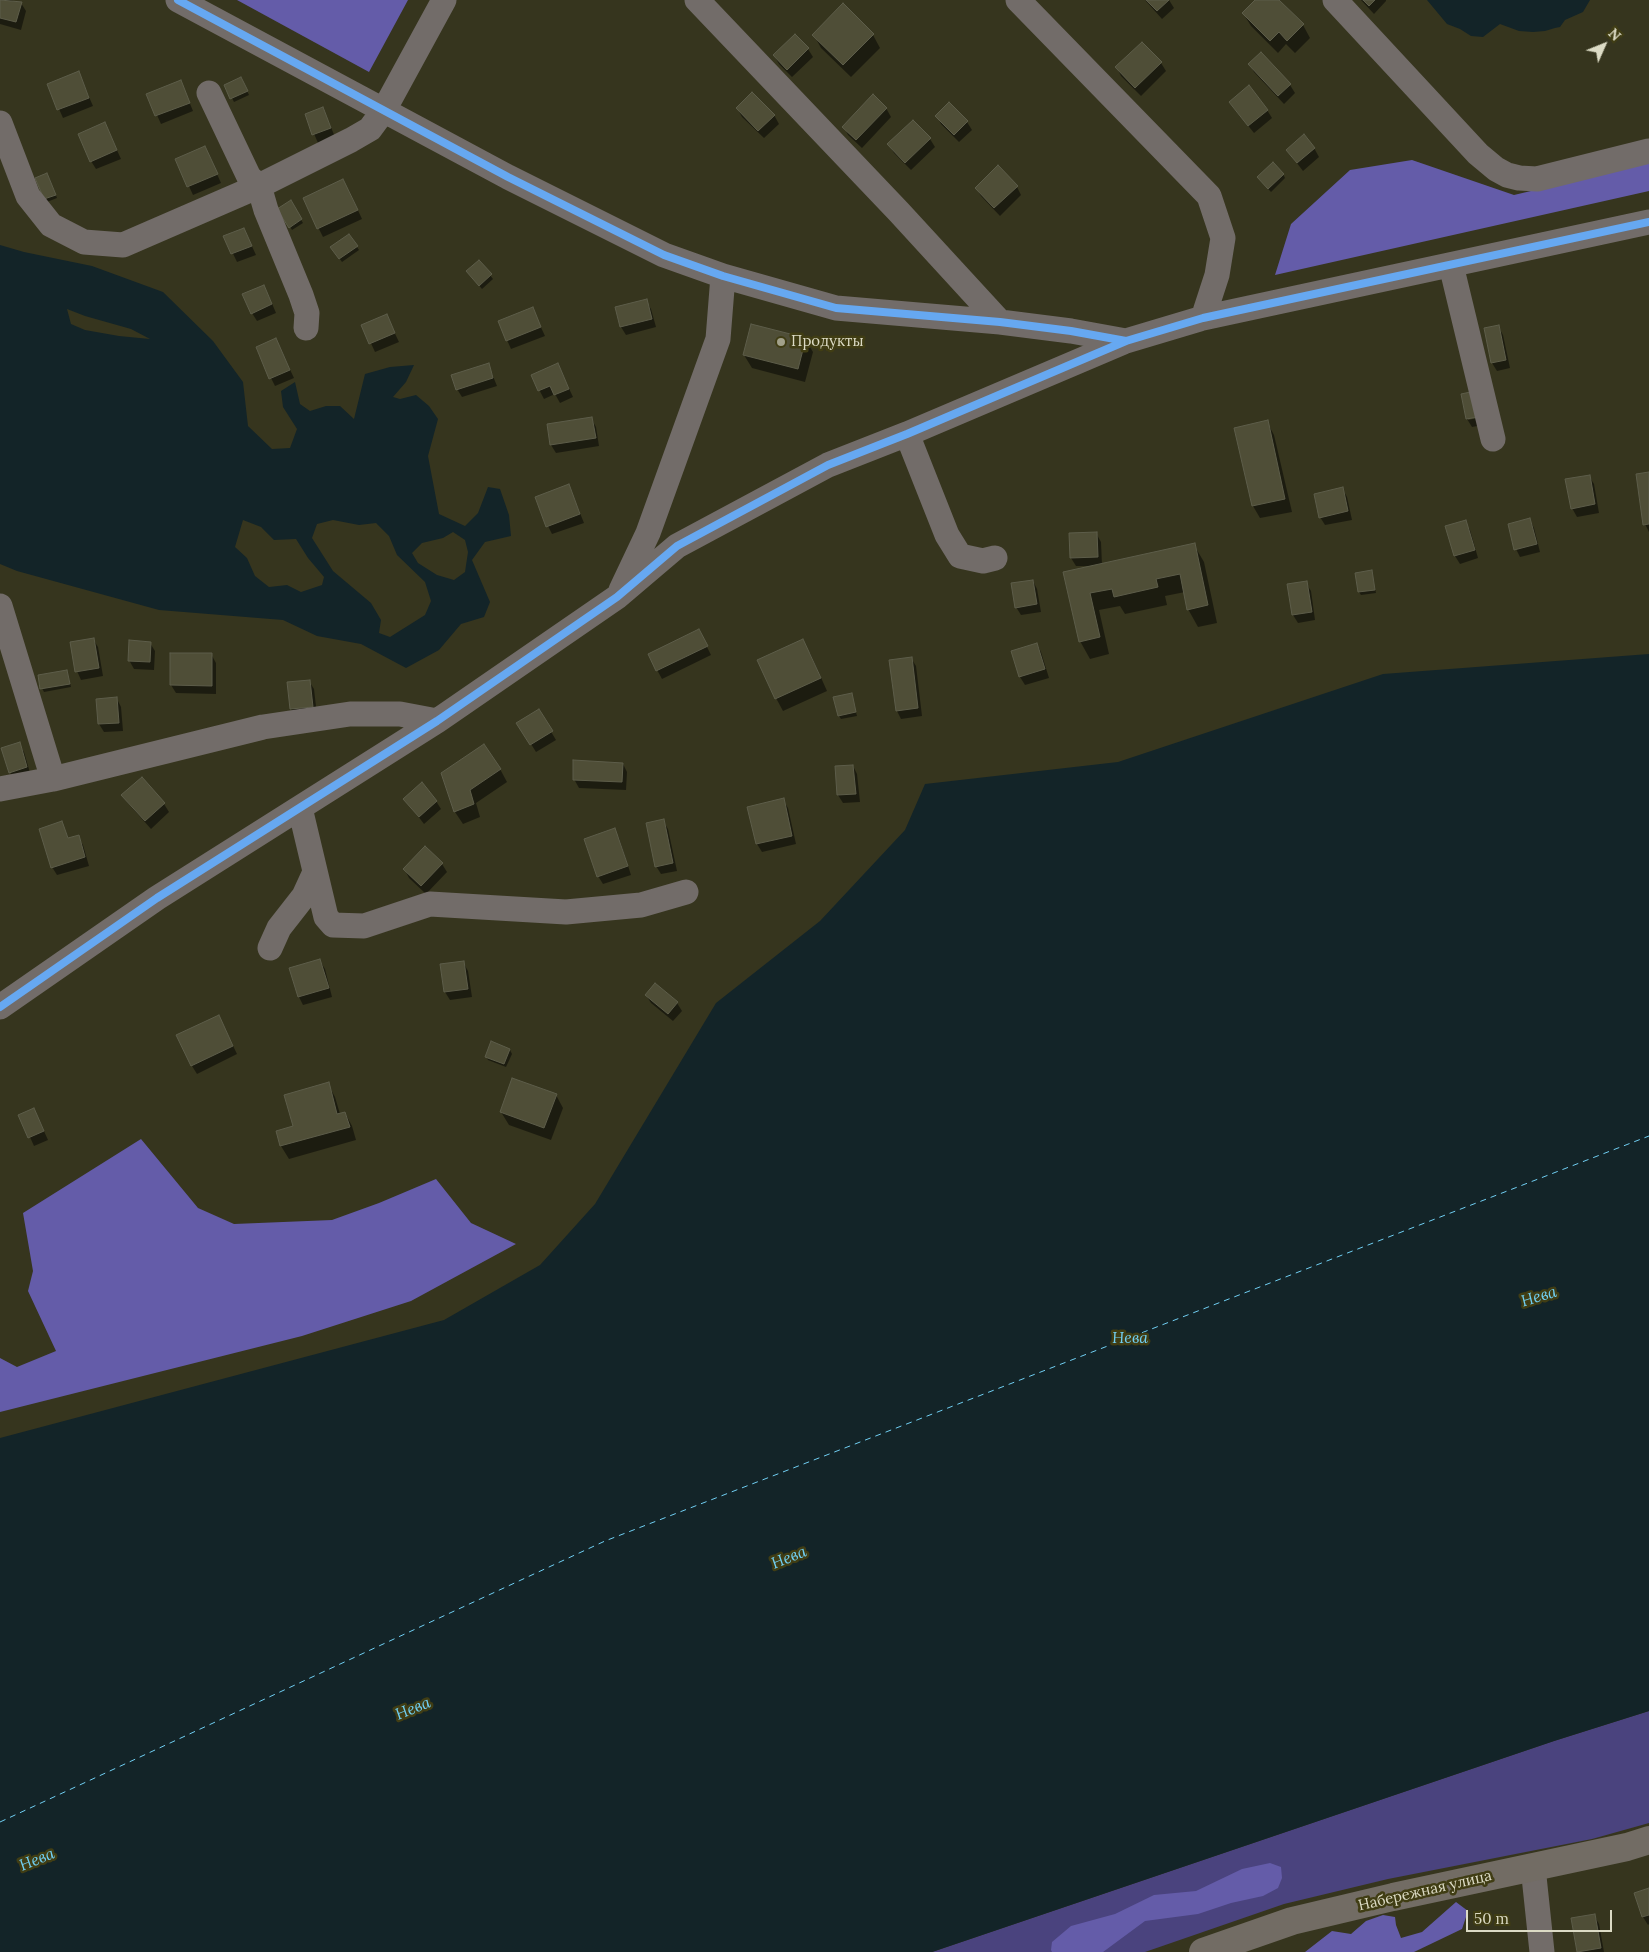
<!DOCTYPE html>
<html>
<head>
<meta charset="utf-8">
<style>
  body { margin:0 }
  #map { position:relative; width:1649px; height:1952px; overflow:hidden; background:#36351e; font-family:Lora,serif }
  canvas { display:block }
  .north { position:absolute; left:1579px; top:20px; width:50px; height:50px; -webkit-text-stroke:4px #403d14; paint-order:stroke; rotate:46deg; font-size:14px; font-weight:700; line-height:20px; text-align:center; color:#dcdbc5 }
  .north::after { content:''; display:block; margin:auto; width:18px; height:22px; background:#dcdbc5; clip-path:polygon(50% 0,100% 100%,50% 72%,0 100%) }
  .scale { position:absolute; left:1466px; top:1910px; width:146px; height:22px; box-sizing:border-box; border:2px solid #dcdbc5; border-top:0; padding-left:6px; font-size:15px; line-height:18px; white-space:nowrap; color:#dcdbc5; -webkit-text-stroke:4px #403d14; paint-order:stroke }
</style>
</head>
<body>
<div id="map">
<canvas width="1649" height="1952"></canvas>
<div class="north">N</div>
<div class="scale">50 m</div>
</div>
<script>
const c = document.querySelector('canvas').getContext('2d');
c.lineJoin = 'round';
function fillPath(path, color) { c.fillStyle = color; c.fill(path, 'evenodd'); }
const poly = rows => new Path2D(rows.map(r => 'M' + r).join(''));
function strokePath(path, color, width, dash) { c.strokeStyle = color; c.lineWidth = width; c.lineCap = dash ? 'butt' : 'round'; c.setLineDash(dash || []); c.stroke(path); }
function write(font, color, halo, rows, align = 'center') {
  c.font = font + ' Lora,serif'; c.lineWidth = 5; c.setLineDash([]); c.textBaseline = 'middle'; c.strokeStyle = halo; c.fillStyle = color; for (const [text, x, y, turn = 0] of rows) {
    c.save(); c.translate(x, y); c.rotate((+turn || 0) * Math.PI / 180); c.textAlign = isNaN(turn) ? turn : align; if (halo) c.strokeText(text, 0, 0); c.fillText(text, 0, 0); c.restore();
  }
}
fillPath(poly([
  [1649,1711,1649,1823,1592,1839,1388,1879,1284,1904,1145,1952,932,1952,1554,1741]
]), '#4a437e');
fillPath(poly([
  [237,0,408,0,369,72],
  [1412,160,1514,195,1649,163,1649,191,1275,275,1291,224,1350,170],
  [141,1139,198,1208,234,1224,332,1220,379,1203,436,1179,471,1223,516,1244,411,1301,302,1336,0,1412,0,1358,17,1367,56,1351,28,1291,33,1271,23,1213],
  [1270,1863,1281,1867,1282,1878,1278,1888,1263,1896,1231,1903,1198,1914,1145,1921,1103,1952,1052,1952,1051,1950,1052,1942,1071,1926,1115,1914,1154,1895,1196,1891,1242,1869],
  [1456,1902,1468,1911,1462,1929,1414,1952,1305,1952,1332,1931,1351,1934,1366,1921,1383,1915,1395,1917,1396,1925,1401,1938,1422,1932]
]), '#645ca9');
fillPath(poly([
  [1427,0,1590,0,1583,12,1565,20,1560,27,1555,28,1545,31,1533,32,1519,31,1500,24,1483,37,1471,36,1460,29,1447,24],
  [0,245,24,252,92,266,163,292,213,341,243,382,248,426,272,449,290,448,297,429,283,407,281,391,295,382,300,404,310,411,326,406,340,406,354,419,365,374,390,367,414,365,406,382,393,397,400,399,416,395,429,406,438,419,428,456,439,514,465,526,478,513,488,487,500,489,509,515,511,536,485,542,472,560,490,602,484,617,461,624,439,650,406,668,361,644,317,636,283,620,159,610,17,571,0,564],
  [67,309,85,316,131,329,150,339,119,336,85,330,71,324],
  [243,520,261,527,274,540,296,539,308,558,324,577,322,585,301,592,287,585,269,587,255,576,247,558,235,547],
  [333,520,359,525,376,523,389,536,397,555,425,582,431,601,425,615,390,637,379,633,381,620,371,603,333,571,312,538,317,524],
  [453,532,465,540,468,552,465,572,454,580,437,575,418,563,412,553,422,543,443,538],
  [1649,654,1649,1711,1554,1741,932,1952,0,1952,0,1438,444,1320,540,1265,595,1204,716,1003,820,921,905,830,925,784,1118,762,1383,674]
]), '#132428');
fillPath(poly([
  [0,0,10,0,21,3,26,11,21,30,0,24],
  [1145,0,1169,0,1174,8,1162,19],
  [1257,0,1278,0,1303,25,1310,38,1295,53,1286,44,1278,53,1251,26,1243,13],
  [1361,0,1386,0,1386,1,1374,14],
  [814,35,873,35,880,48,851,77,821,48],
  [1142,43,1161,63,1166,71,1141,96,1121,76,1117,68],
  [808,49,813,57,792,77,779,64,774,55],
  [1261,54,1290,85,1295,93,1284,104,1254,72,1250,64],
  [78,72,93,106,63,118,48,84],
  [181,82,193,111,161,124,148,95],
  [243,82,249,95,234,102,232,98],
  [949,103,967,122,972,130,959,142,941,124,937,116],
  [1230,103,1267,110,1272,118,1254,133],
  [323,108,335,137,318,143,306,115],
  [737,108,774,115,779,124,764,138,742,117],
  [886,108,891,117,862,148,848,135,844,127],
  [913,121,930,139,935,147,911,170,894,153,889,145],
  [105,124,121,159,96,169,91,161],
  [1314,148,1319,157,1303,171,1287,150],
  [209,156,221,183,193,195,177,160],
  [1283,174,1285,178,1271,192,1261,181],
  [49,178,57,198,47,202,45,199],
  [1017,187,1021,195,1000,216,981,196,976,188],
  [348,189,362,219,323,237,304,199],
  [290,202,303,223,292,230,279,209],
  [244,229,256,255,237,262,225,237],
  [357,247,359,250,342,262,334,251],
  [479,261,493,279,482,289,470,275],
  [268,294,276,313,257,321,252,313],
  [646,301,651,309,656,327,626,335,621,327,616,308],
  [532,308,545,336,511,349,507,340],
  [386,315,399,342,375,352,363,326],
  [1498,326,1503,335,1510,368,1497,371,1492,363],
  [805,339,813,352,805,382,752,368,744,355],
  [276,340,294,378,275,386,271,378],
  [488,364,497,386,462,397,457,389],
  [558,365,573,397,560,403,555,394,544,399,532,376],
  [1487,416,1488,424,1472,427,1467,419,1468,417,1468,420],
  [591,418,596,427,599,446,556,453,551,445],
  [1267,422,1274,435,1292,512,1260,518,1253,506],
  [1649,473,1649,532,1645,524],
  [1589,476,1594,484,1599,513,1577,517,1572,508],
  [569,486,584,523,552,534,548,526],
  [1342,488,1347,497,1352,520,1325,525,1320,517],
  [1530,520,1534,528,1540,552,1520,557,1516,549],
  [1465,522,1470,530,1478,558,1460,564,1455,556],
  [1096,533,1101,542,1102,565,1194,545,1204,562,1217,623,1198,627,1188,609,1185,592,1165,596,1167,605,1125,614,1120,606,1099,610,1109,654,1090,659,1080,641,1091,566,1076,566,1071,558],
  [1371,571,1376,593,1361,595,1359,592],
  [1033,581,1037,589,1041,612,1021,615,1016,607],
  [1306,583,1311,591,1315,620,1298,623,1293,615],
  [93,639,98,647,103,676,81,680,77,671],
  [703,639,711,655,662,679,649,655],
  [150,643,155,651,154,670,134,669,129,660],
  [1037,644,1041,652,1049,678,1025,685,1020,677,1012,651],
  [810,653,827,691,783,711,776,698],
  [211,654,216,663,216,694,176,693,171,685],
  [911,658,916,666,922,716,901,719,897,711],
  [67,671,71,687,44,692,42,688],
  [309,681,314,689,317,715,296,717,291,709,288,683],
  [851,694,857,716,841,719,839,716],
  [117,699,121,707,123,731,104,732,99,724],
  [538,710,556,740,536,752,518,723],
  [19,744,24,752,31,776,14,780,10,772],
  [623,764,627,772,626,790,579,788,574,779],
  [853,766,857,774,860,802,843,803,838,795],
  [500,769,507,782,476,803,480,817,463,824,455,812,443,774],
  [141,778,164,804,169,812,151,829,128,803,123,795],
  [405,799,436,801,441,809,424,824],
  [783,800,788,808,796,844,762,852,757,844],
  [663,821,668,829,677,871,661,874,656,866],
  [62,823,69,839,78,837,83,845,89,866,57,875,52,867],
  [614,830,619,838,631,875,603,884,598,876],
  [442,864,447,872,426,894,409,878,405,870],
  [320,961,325,969,332,997,303,1005,299,997],
  [463,962,468,971,472,997,450,1000,445,992,441,966],
  [646,995,677,1003,682,1011,673,1021,651,1003],
  [223,1025,237,1054,197,1074,192,1066],
  [510,1050,512,1054,506,1067,488,1060,486,1056],
  [328,1084,335,1097,340,1114,345,1113,352,1126,356,1140,289,1159,281,1146,277,1132,294,1127],
  [556,1095,563,1108,551,1140,509,1125,501,1112],
  [20,1115,38,1118,48,1140,34,1146],
  [1649,1889,1649,1924,1648,1925,1643,1917],
  [1594,1915,1599,1924,1604,1952,1578,1952,1573,1919]
]), '#0007');
strokePath(poly([
  [0,1822,605,1541,1649,1136]
]), '#70cff3', 1, [6, 5]);
const building = poly([
  [0,0,22,2,16,22,0,18,0,0],
  [1146,0,1169,0,1157,11,1146,0],
  [1255,0,1279,0,1304,24,1287,41,1279,32,1270,41,1242,13,1255,0],
  [1363,0,1375,0,1369,6,1363,0],
  [843,3,874,34,843,65,812,35,843,3],
  [795,34,809,48,787,70,773,55,795,34],
  [1142,42,1162,62,1135,88,1115,67,1142,42],
  [1261,52,1291,84,1278,96,1248,64,1261,52],
  [79,71,89,98,57,110,47,84,79,71],
  [241,77,248,91,230,99,224,85,241,77],
  [181,80,190,103,155,116,146,94,181,80],
  [1249,85,1268,110,1248,126,1229,102,1249,85],
  [752,92,775,115,758,131,736,108,752,92],
  [873,94,887,108,856,140,842,127,873,94],
  [949,102,968,121,954,135,935,116,949,102],
  [323,107,331,128,312,135,305,114,323,107],
  [913,120,931,138,905,163,887,144,913,120],
  [105,122,117,150,90,162,78,134,105,122],
  [1304,134,1315,148,1297,163,1286,150,1304,134],
  [205,146,218,174,187,187,175,159,205,146],
  [1273,162,1284,174,1268,189,1257,177,1273,162],
  [998,165,1018,186,994,208,975,188,998,165],
  [47,173,56,195,44,199,35,178,47,173],
  [343,179,358,210,317,229,303,198,343,179],
  [291,200,302,219,289,228,277,209,291,200],
  [244,228,252,246,231,254,223,236,244,228],
  [349,234,358,246,339,259,330,247,349,234],
  [479,260,492,274,479,286,466,271,479,260],
  [264,285,272,304,251,314,242,294,264,285],
  [647,299,652,319,620,327,615,307,647,299],
  [533,307,541,327,506,341,498,321,533,307],
  [387,314,395,333,369,344,361,325,387,314],
  [751,324,806,338,798,369,743,355,751,324],
  [1499,325,1506,360,1491,363,1484,328,1499,325],
  [276,338,290,370,269,379,256,347,276,338],
  [489,363,493,378,456,390,451,375,489,363],
  [558,363,569,389,554,395,550,386,538,391,531,375,558,363],
  [1480,390,1485,416,1466,419,1461,394,1480,390],
  [592,417,596,438,550,445,547,424,592,417],
  [1268,420,1285,499,1252,506,1234,428,1268,420],
  [1649,472,1649,524,1643,525,1636,474,1649,472],
  [1590,475,1595,504,1571,509,1565,479,1590,475],
  [569,484,580,514,546,527,535,497,569,484],
  [1343,487,1348,511,1319,518,1314,494,1343,487],
  [1530,518,1537,544,1514,550,1508,524,1530,518],
  [1466,520,1475,550,1454,556,1445,526,1466,520],
  [1097,532,1098,557,1070,558,1069,533,1097,532],
  [1195,543,1208,605,1187,610,1180,574,1156,579,1158,587,1114,597,1112,589,1090,593,1100,637,1079,642,1063,572,1195,543],
  [1372,570,1375,590,1358,592,1355,573,1372,570],
  [1033,580,1037,604,1015,608,1011,583,1033,580],
  [1307,581,1312,612,1292,615,1287,584,1307,581],
  [699,629,708,646,656,671,648,654,699,629],
  [94,638,99,668,75,672,70,642,94,638],
  [803,639,821,678,775,699,757,660,803,639],
  [129,640,151,642,150,662,128,661,129,640],
  [1037,643,1045,669,1019,677,1011,651,1037,643],
  [170,653,212,653,212,686,170,685,170,653],
  [912,657,918,708,896,711,889,660,912,657],
  [67,670,70,684,40,689,38,675,67,670],
  [310,680,313,707,290,709,287,682,310,680],
  [852,693,856,712,838,716,833,697,852,693],
  [117,697,119,723,98,724,96,699,117,697],
  [539,709,553,731,530,745,516,723,539,709],
  [20,742,27,767,9,773,1,748,20,742],
  [484,744,501,769,470,790,474,804,454,812,441,773,484,744],
  [573,760,623,763,622,782,573,780,573,760],
  [853,765,856,794,837,795,835,766,853,765],
  [142,777,165,803,145,821,121,795,142,777],
  [422,782,437,801,419,817,403,799,422,782],
  [784,798,792,836,756,844,747,807,784,798],
  [664,819,673,863,655,867,646,823,664,819],
  [62,821,68,838,79,835,85,857,51,868,39,829,62,821],
  [615,828,628,866,597,877,584,839,615,828],
  [425,846,443,863,421,886,403,869,425,846],
  [320,959,329,988,298,997,289,968,320,959],
  [464,961,468,989,444,992,440,964,464,961],
  [655,983,678,1002,668,1014,645,995,655,983],
  [219,1015,233,1046,191,1066,176,1035,219,1015],
  [491,1041,510,1049,504,1064,485,1057,491,1041],
  [512,1078,557,1094,544,1128,500,1112,512,1078],
  [329,1082,337,1114,345,1112,350,1127,280,1146,276,1131,293,1126,284,1095,329,1082],
  [34,1108,44,1131,28,1138,18,1115,34,1108],
  [1649,1888,1649,1915,1642,1917,1634,1893,1649,1888],
  [1595,1914,1601,1948,1577,1952,1571,1918,1595,1914]
]);
fillPath(building, '#4f4e37');
strokePath(building, '#5d5d4a', 1);
strokePath(poly([
  [178,0,508,177,664,255,723,276,836,308,1000,322,1071,331,1126,341],
  [697,0,899,212,1000,322],
  [1018,0,1209,196,1223,238,1217,275,1203,318],
  [1335,0,1478,154,1496,169,1507,175,1519,178,1537,179,1649,151],
  [209,93,249,177,259,186,266,210,301,295,307,313,306,328],
  [0,123,28,196,51,225,84,242,123,245,259,186,351,140,370,129,384,110,444,0],
  [1451,265,1493,439],
  [907,434,947,535,960,556,983,561,995,558],
  [621,590,648,533,718,339,723,276],
  [0,606,53,779],
  [0,789,53,779,263,727,350,714,400,714,437,721],
  [300,808,326,917,333,925,364,926,430,904,566,912,641,905,686,892],
  [270,948,279,928,304,896,315,872],
  [0,1007,157,898,437,721,617,597,677,546,828,465,907,434,1126,341,1203,318,1649,222],
  [1533,1867,1542,1952]
]), '#726c69', 25);
strokePath(poly([
  [1203,1952,1292,1921,1393,1897,1627,1847,1649,1840]
]), '#726c64', 28);
strokePath(poly([
  [178,0,508,177,664,255,723,276,836,308,1000,322,1071,331,1126,341],
  [0,1007,157,898,437,721,617,597,677,546,828,465,907,434,1126,341,1203,318,1649,222]
]), '#66a8f1', 8);
for (const [x, y, r, color] of [
  [781,342,5,"#a2a18b"]
]) { const dot = new Path2D(); dot.arc(x, y, r, 0, 2 * Math.PI); c.fillStyle = color; c.fill(dot); strokePath(dot, '#403d14', 2); }
write('15px', '#dcdbc5', '#403d14', [
  ["Продукты",791,342]
], 'left');
write('15px', '#dcdbc5', '#403d14', [
  ["Набережная улица",1425,1891,-13]
]);
write('italic 16px', '#70cff3', '#403d14', [
  ["Нева",1539,1297,-17],
  ["Нева",1130,1338],
  ["Нева",789,1558,-22],
  ["Нева",413,1709,-22],
  ["Нева",37,1860,-22]
]);
</script>
</body>
</html>
